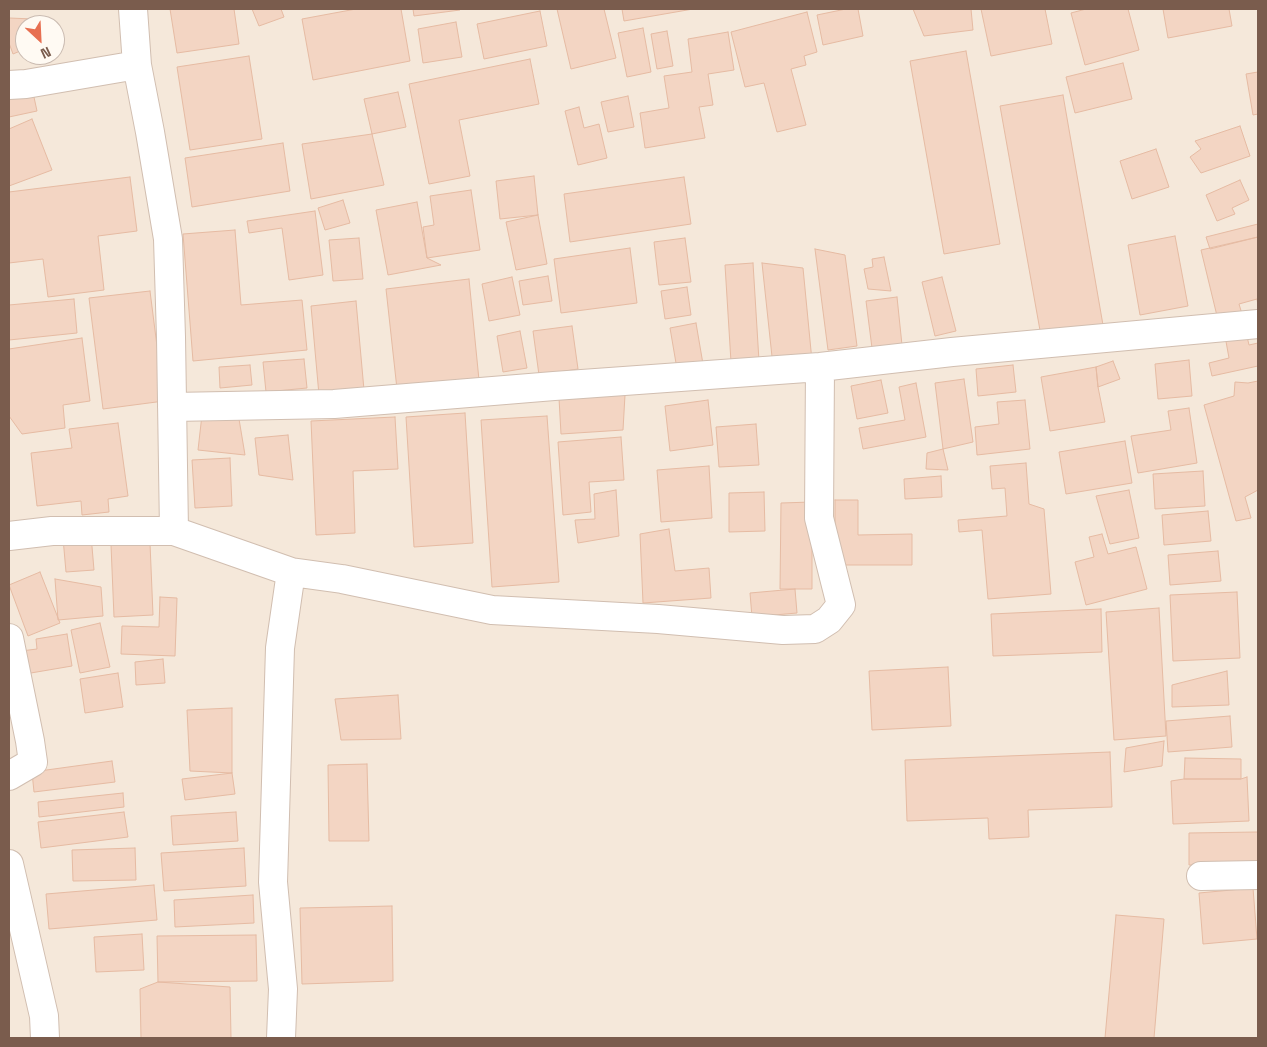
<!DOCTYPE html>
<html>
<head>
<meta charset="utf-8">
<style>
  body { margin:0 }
  #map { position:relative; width:1267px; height:1047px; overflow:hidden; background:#fdf6ec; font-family:"Space Grotesk",sans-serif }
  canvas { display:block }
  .frame { position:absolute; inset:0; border:10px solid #7a5c4d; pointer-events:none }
  .north { position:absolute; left:15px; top:15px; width:50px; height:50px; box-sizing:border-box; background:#fffaf3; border:1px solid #cabbb1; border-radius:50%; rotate:155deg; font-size:14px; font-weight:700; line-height:20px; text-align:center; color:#7a5c4d }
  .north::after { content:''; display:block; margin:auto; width:18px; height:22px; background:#e76f51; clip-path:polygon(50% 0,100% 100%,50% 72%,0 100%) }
</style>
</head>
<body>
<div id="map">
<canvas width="1267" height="1047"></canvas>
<div class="frame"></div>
<div class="north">N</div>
</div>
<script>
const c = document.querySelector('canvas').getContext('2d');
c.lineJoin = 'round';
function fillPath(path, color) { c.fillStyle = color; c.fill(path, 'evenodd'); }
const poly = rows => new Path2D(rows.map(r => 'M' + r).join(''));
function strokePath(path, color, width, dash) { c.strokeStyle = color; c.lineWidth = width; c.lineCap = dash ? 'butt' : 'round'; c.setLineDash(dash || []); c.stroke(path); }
fillPath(poly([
  [9,9,1258,9,1258,1038,9,1038],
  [25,25,55,25,55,55,25,55]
]), '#f5e8da');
const building = poly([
  [170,9,234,9,239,44,177,53,170,9],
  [252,9,281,9,284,17,259,26,252,9],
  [356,9,401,9,410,61,313,80,302,19,356,9],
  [413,9,460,9,460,10,414,16,413,9],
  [557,9,604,9,616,58,571,69,557,9],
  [622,9,693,9,624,21,622,9],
  [846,9,858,9,863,36,823,45,817,15,846,9],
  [913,9,971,9,973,30,924,36,913,9],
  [981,9,1045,9,1052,44,991,56,981,9],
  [1086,9,1128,9,1139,50,1085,65,1071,13,1086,9],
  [1163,9,1229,9,1232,26,1168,38,1163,9],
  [540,11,547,46,484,59,477,24,540,11],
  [807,12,817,52,804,56,806,65,791,69,806,125,777,132,764,83,745,87,731,32,807,12],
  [9,18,33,19,35,25,25,25,25,49,13,54,9,43,9,18],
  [456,22,462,57,423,63,418,29,456,22],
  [643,28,651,72,627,77,618,33,643,28],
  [667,31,673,66,657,69,651,34,667,31],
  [728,32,734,70,708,74,713,105,699,107,705,138,645,148,640,113,669,108,664,76,692,72,688,39,728,32],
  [966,51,1000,244,944,254,910,61,966,51],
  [249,56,262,139,190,150,177,67,249,56],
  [530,59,539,104,459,120,470,176,429,184,409,84,530,59],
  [1123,63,1132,99,1075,113,1066,77,1123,63],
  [1258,72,1258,114,1253,115,1246,74,1258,72],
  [32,88,37,111,9,117,9,93,32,88],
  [398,92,406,127,372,134,364,99,398,92],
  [1063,95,1103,325,1041,336,1000,106,1063,95],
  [628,96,634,127,608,132,601,102,628,96],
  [579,107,584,128,599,124,607,158,578,165,565,111,579,107],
  [32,119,52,170,9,186,9,129,32,119],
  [1240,126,1250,156,1201,173,1190,157,1201,149,1195,141,1240,126],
  [372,134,384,185,311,199,302,144,372,134],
  [283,143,290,191,192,207,185,158,283,143],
  [1156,149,1169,187,1132,199,1120,161,1156,149],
  [534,176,538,215,500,219,496,181,534,176],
  [130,177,137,231,98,236,104,290,48,297,43,259,9,263,9,192,130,177],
  [684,177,691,224,570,242,564,194,684,177],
  [1240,180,1249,200,1232,208,1235,214,1217,221,1206,195,1240,180],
  [471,190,480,250,427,258,423,227,434,225,430,196,471,190],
  [343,200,350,223,325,230,318,208,343,200],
  [417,202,427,258,441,265,388,275,376,210,417,202],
  [315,211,323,275,289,280,282,228,249,233,247,221,315,211],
  [538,215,547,264,516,270,506,222,538,215],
  [1258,224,1258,237,1210,249,1206,237,1258,224],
  [235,230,241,305,302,300,307,350,193,361,183,234,235,230],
  [1175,236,1188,306,1140,315,1128,245,1175,236],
  [1258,237,1258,305,1257,299,1239,304,1242,314,1218,320,1201,250,1258,237],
  [359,238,363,279,333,281,329,240,359,238],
  [685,238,691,282,659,285,654,242,685,238],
  [630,248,637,303,561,313,554,259,630,248],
  [815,249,845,255,857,346,828,350,815,249],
  [884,257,891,291,868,289,864,269,873,267,872,259,884,257],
  [753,263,759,361,731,362,725,265,753,263],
  [762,263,803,268,812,361,773,366,762,263],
  [548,276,552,301,523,305,519,281,548,276],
  [512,277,520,315,489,321,482,284,512,277],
  [942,277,956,331,935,336,922,282,942,277],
  [469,279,479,380,397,389,386,289,469,279],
  [687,287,691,315,665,319,661,291,687,287],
  [150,291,164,401,103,409,89,298,150,291],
  [897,297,902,345,872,348,866,301,897,297],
  [74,299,77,333,9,340,9,305,74,299],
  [356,301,364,390,319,395,311,306,356,301],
  [696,323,703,364,677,369,670,328,696,323],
  [572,326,578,369,539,375,533,331,572,326],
  [520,331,527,368,503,372,497,336,520,331],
  [1246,332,1249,345,1258,343,1258,366,1212,376,1209,363,1229,358,1225,336,1246,332],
  [82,338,90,401,63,405,65,428,22,434,9,416,9,349,82,338],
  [304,359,307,388,266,392,263,362,304,359],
  [1189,360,1192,396,1158,399,1155,364,1189,360],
  [1113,361,1120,379,1098,387,1096,367,1113,361],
  [250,365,252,385,220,388,219,367,250,365],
  [1013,365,1016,392,978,396,976,369,1013,365],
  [1096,367,1098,387,1105,422,1050,431,1041,377,1096,367],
  [964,379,973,442,943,449,935,383,964,379],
  [881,380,888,413,857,419,851,386,881,380],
  [1258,381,1258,490,1245,497,1251,518,1236,521,1204,405,1234,396,1235,382,1248,383,1258,381],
  [916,383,926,437,863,449,859,428,905,420,899,387,916,383],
  [625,395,623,430,561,434,559,398,625,395],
  [708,400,713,445,670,451,665,406,708,400],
  [1025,400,1030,449,977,455,975,427,999,424,997,402,1025,400],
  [1189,408,1197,463,1138,473,1131,436,1171,430,1168,411,1189,408],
  [465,413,473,543,414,547,406,417,465,413],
  [202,415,239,419,245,455,198,450,202,415],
  [547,416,559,582,492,587,481,420,547,416],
  [395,417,398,469,353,471,355,533,316,535,311,421,395,417],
  [118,423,128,496,108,499,109,512,82,515,81,501,37,506,31,453,72,448,69,429,118,423],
  [756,424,759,465,719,467,716,427,756,424],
  [288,435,293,480,259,475,255,438,288,435],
  [621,437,624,480,589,482,591,512,563,515,558,442,621,437],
  [1125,441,1132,483,1066,494,1059,452,1125,441],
  [943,449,948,470,926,469,927,453,943,449],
  [230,458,232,506,195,508,192,460,230,458],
  [1026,463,1029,504,1044,509,1051,594,988,599,982,530,959,532,958,520,1007,516,1005,488,992,489,990,466,1026,463],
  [709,466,712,518,661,522,657,470,709,466],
  [1203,471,1205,506,1155,509,1153,474,1203,471],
  [941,476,942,497,905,499,904,479,941,476],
  [616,490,619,536,578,543,575,520,595,519,594,494,616,490],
  [1129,490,1139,538,1110,544,1096,496,1129,490],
  [764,492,765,531,729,532,729,493,764,492],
  [835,500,858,500,858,535,912,534,912,565,835,565,835,500],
  [812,502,812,589,780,589,781,503,812,502],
  [1208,511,1211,541,1164,545,1162,515,1208,511],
  [669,529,675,571,709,568,711,598,643,603,640,534,669,529],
  [1102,534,1108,554,1136,547,1147,589,1086,605,1075,562,1094,557,1089,537,1102,534],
  [91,535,94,570,66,572,63,538,91,535],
  [150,543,153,615,114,617,111,545,150,543],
  [1218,551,1221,581,1170,585,1168,555,1218,551],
  [40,572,60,623,28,636,9,585,40,572],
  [55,579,101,587,103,616,58,620,55,579],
  [795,589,797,613,752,617,750,593,795,589],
  [1237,592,1240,658,1173,661,1170,595,1237,592],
  [160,597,177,598,175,656,121,654,122,626,159,627,160,597],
  [1159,608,1166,736,1114,740,1106,612,1159,608],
  [1101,609,1102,652,993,656,991,614,1101,609],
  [100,623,110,667,80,673,71,630,100,623],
  [67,634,72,666,25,674,21,651,37,649,36,639,67,634],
  [163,659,165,683,136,685,135,662,163,659],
  [948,667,951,726,872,730,869,671,948,667],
  [1227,671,1229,705,1172,707,1172,685,1227,671],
  [118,673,123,707,85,713,80,679,118,673],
  [398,695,401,739,341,740,335,699,398,695],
  [232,708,232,773,190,771,187,710,232,708],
  [1230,716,1232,747,1168,752,1166,721,1230,716],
  [1164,741,1162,766,1124,772,1126,748,1164,741],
  [1110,752,1112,807,1028,810,1029,837,989,839,988,818,907,821,905,760,1110,752],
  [1185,758,1241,759,1241,779,1184,779,1185,758],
  [112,761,115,782,34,792,32,772,112,761],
  [367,764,369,841,329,841,328,765,367,764],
  [232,773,235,794,185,800,182,779,232,773],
  [1247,777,1249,821,1173,824,1171,781,1184,779,1241,779,1247,777],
  [123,793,124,807,39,817,38,802,123,793],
  [124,812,128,837,41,848,38,822,124,812],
  [236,812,238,841,173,845,171,816,236,812],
  [1258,832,1258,865,1189,865,1189,833,1258,832],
  [135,848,136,880,73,881,72,850,135,848],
  [244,848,246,886,164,891,161,853,244,848],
  [154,885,157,920,49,929,46,894,154,885],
  [1253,888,1257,939,1203,944,1199,893,1253,888],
  [253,895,254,923,175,927,174,900,253,895],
  [392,906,393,981,302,984,300,908,392,906],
  [1116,915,1164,919,1154,1038,1105,1038,1116,915],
  [142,934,144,970,96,972,94,937,142,934],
  [256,935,257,981,158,982,157,936,256,935],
  [158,982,230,987,231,1038,141,1038,140,989,158,982]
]);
fillPath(building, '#f3d5c3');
strokePath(building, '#e6bba3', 1);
const minor = poly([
  [9,85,26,84,137,65],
  [172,407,334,404,554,386,820,367,952,352,1258,324],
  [174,531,291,572,342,579,492,610,658,619,783,630,815,629,829,620,841,605,819,518,820,367],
  [9,536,52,531,174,531,171,337,168,239,150,132,137,65,133,9],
  [9,638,30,741,33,762,9,776],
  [9,864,44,1016,45,1038],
  [1201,876,1258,875],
  [281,1038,283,989,273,882,280,648,291,572]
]);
strokePath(minor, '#d1beb0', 30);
strokePath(minor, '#fff', 28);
</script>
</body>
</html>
